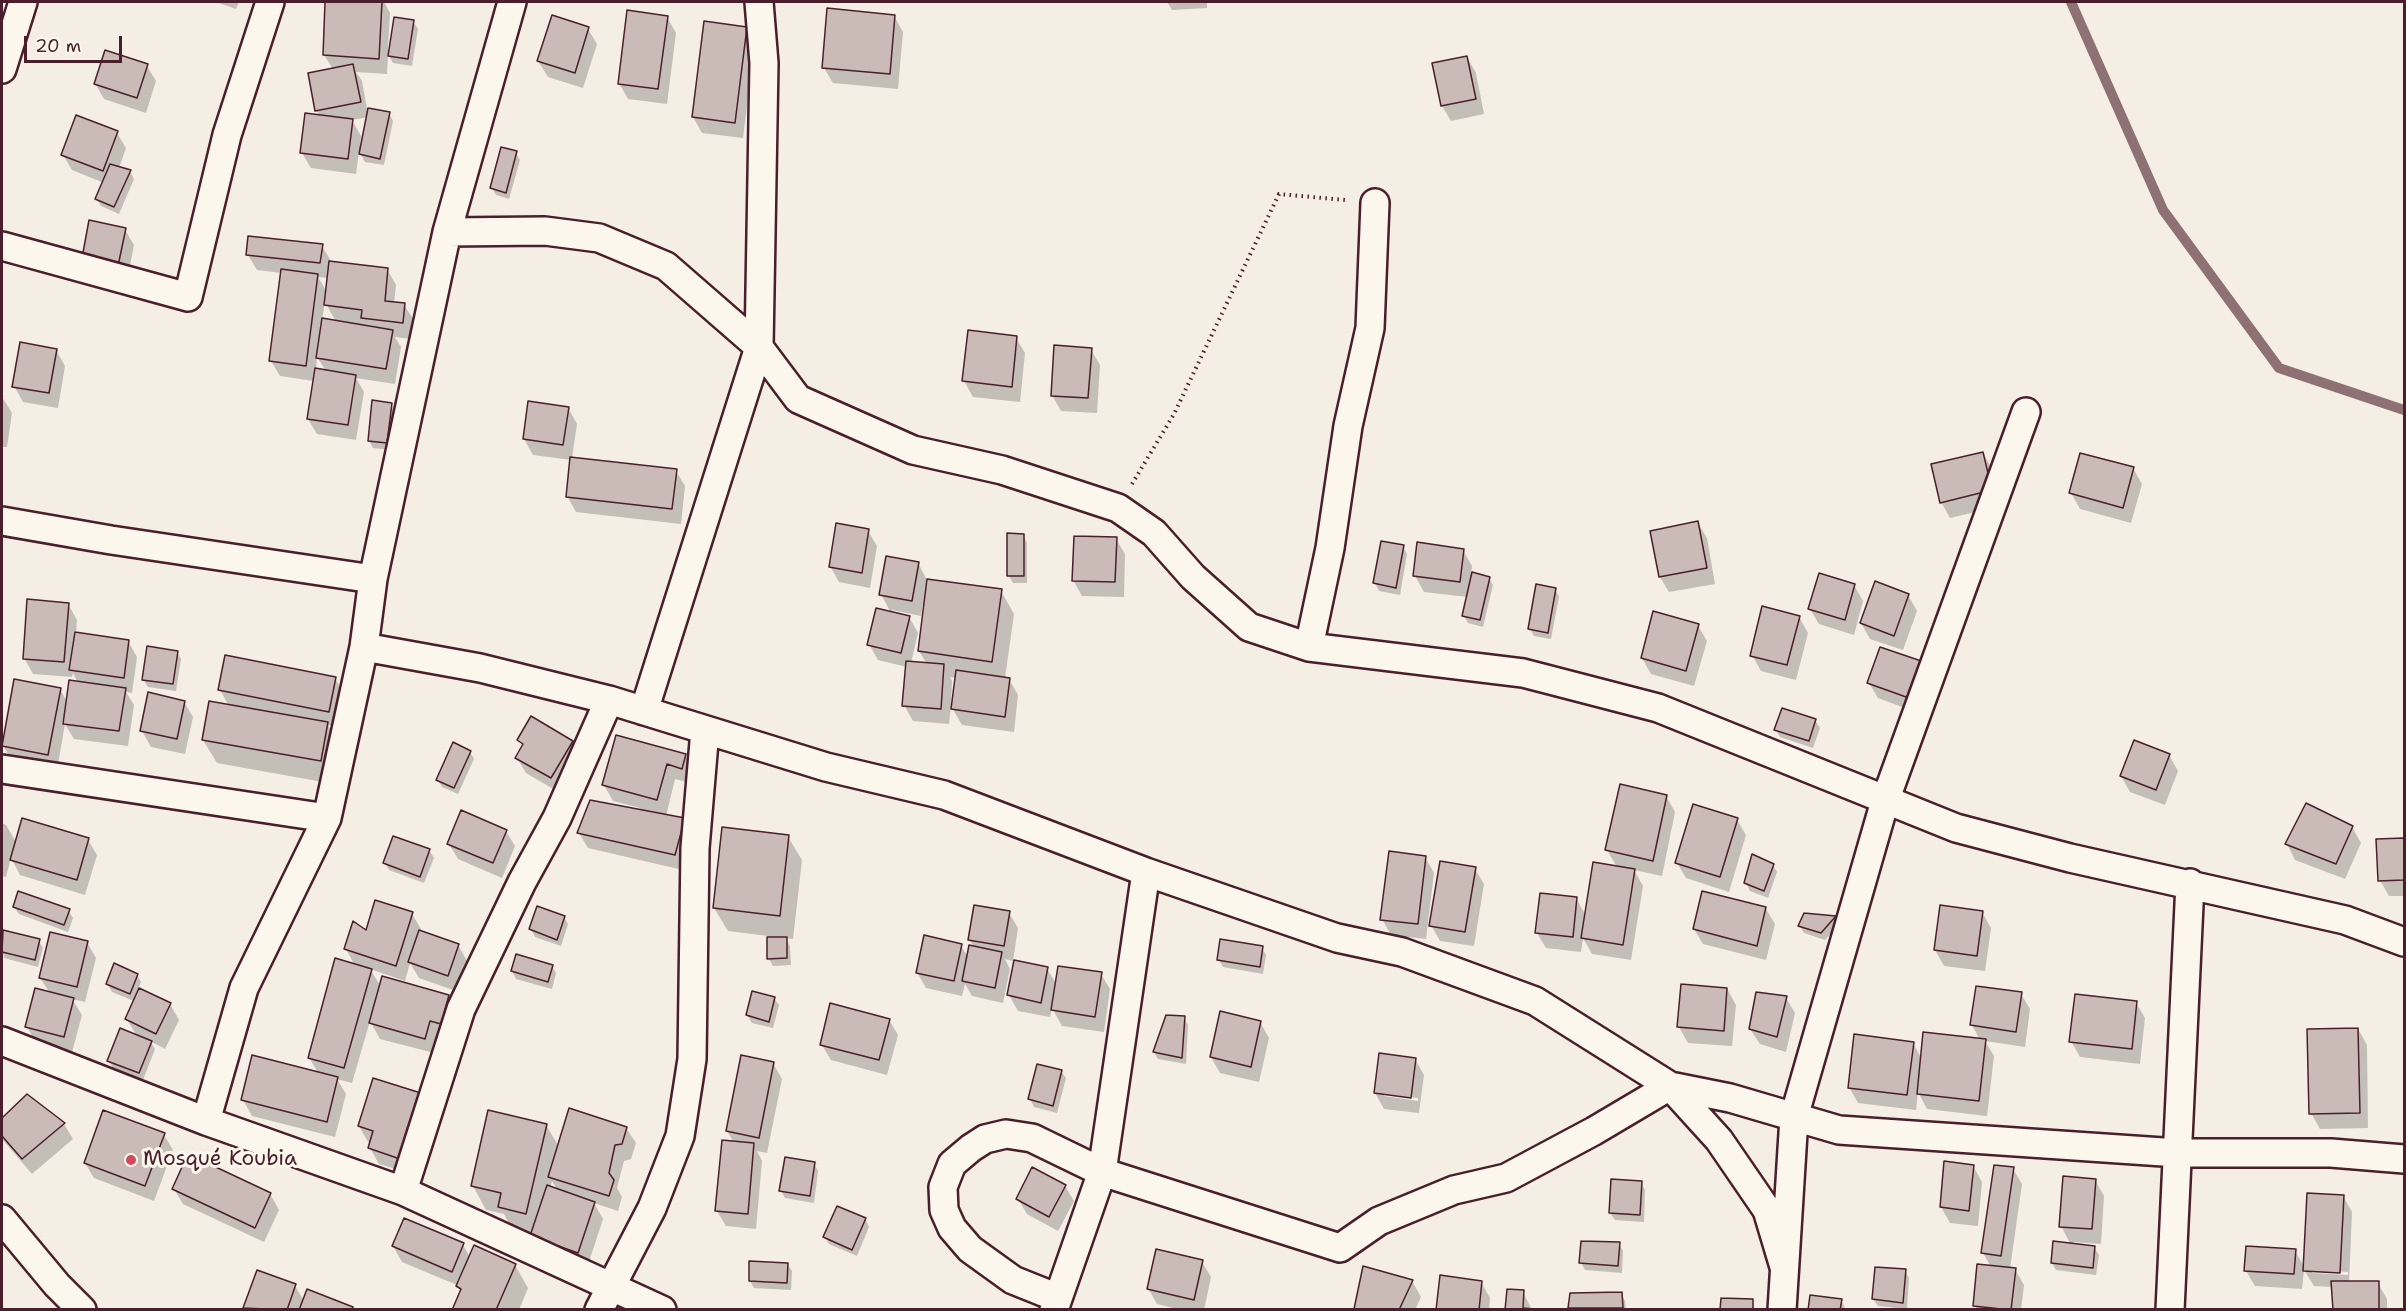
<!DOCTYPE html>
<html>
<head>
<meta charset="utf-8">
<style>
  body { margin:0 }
  #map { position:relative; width:2406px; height:1311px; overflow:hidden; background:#f4eee4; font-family:"Shantell Sans",sans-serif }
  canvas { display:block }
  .frame { position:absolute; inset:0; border:3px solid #4a1f2b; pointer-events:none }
  .scale { position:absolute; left:24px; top:36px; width:98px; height:27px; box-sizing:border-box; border:3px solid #4a1f2b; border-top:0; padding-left:8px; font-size:18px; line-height:21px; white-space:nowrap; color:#4a1f2b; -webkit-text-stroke:4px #fbf7ec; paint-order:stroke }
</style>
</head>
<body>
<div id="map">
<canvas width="2406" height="1311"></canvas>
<div class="frame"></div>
<div class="scale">20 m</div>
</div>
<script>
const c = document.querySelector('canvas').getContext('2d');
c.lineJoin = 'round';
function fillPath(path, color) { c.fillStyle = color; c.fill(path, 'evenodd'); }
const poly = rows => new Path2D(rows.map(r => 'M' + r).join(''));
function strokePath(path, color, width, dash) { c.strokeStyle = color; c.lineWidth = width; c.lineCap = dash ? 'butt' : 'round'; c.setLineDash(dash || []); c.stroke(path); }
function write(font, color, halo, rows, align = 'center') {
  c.font = font + ' "Shantell Sans",sans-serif'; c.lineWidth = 6; c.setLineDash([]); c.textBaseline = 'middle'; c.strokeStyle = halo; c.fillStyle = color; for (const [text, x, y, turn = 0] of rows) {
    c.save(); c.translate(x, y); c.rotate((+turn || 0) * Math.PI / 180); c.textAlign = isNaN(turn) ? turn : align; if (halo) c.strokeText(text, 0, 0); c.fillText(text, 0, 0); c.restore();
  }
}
fillPath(poly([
  [216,2,239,2,236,9],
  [327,2,384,2,390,13,388,49,390,49,413,21,418,29,412,66,393,63,388,54,387,74,356,72,362,81,368,115,389,113,393,121,384,165,365,162,359,151,356,174,311,168,302,153,320,116,316,110,333,69,324,55],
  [368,117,363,145,360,145,361,136,352,120],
  [1167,2,1207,2,1207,8,1172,10],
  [894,16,903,32,898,89,833,83,824,68],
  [667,17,676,33,667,104,628,99,619,83],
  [746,28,755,44,743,138,702,133,693,117],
  [588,29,597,44,583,88,548,77,538,61],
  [1467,57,1476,73,1484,114,1451,121,1442,106],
  [147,66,156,81,146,113,104,99,95,83],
  [117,133,126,148,119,168,130,172,134,179,119,214,101,206,97,199,104,183,72,170,63,155],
  [516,153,520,160,509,199,496,195,492,188],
  [125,230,134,245,127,281,92,273],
  [322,246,331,261,387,269,396,285,394,303,404,305,414,320,411,339,395,337,401,347,395,384,356,378,364,392,356,440,317,434,308,419,314,381,280,376,271,361,282,273,257,270,248,255],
  [318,277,329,278,327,293,325,289],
  [325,302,336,322,322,320],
  [317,357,326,371,316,370],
  [1016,338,1025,353,1020,402,973,397,964,381],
  [56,350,65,366,58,408,23,402,14,386],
  [1091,350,1100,365,1097,413,1061,411,1052,395],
  [2,397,12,413,7,447,2,447],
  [391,404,395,412,391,450,373,448,369,441],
  [568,408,577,424,572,458,676,471,685,486,681,524,576,512,567,496,572,460,533,455,524,439],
  [1983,453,1992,469,2000,506,1950,518,1941,502],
  [2133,468,2142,484,2131,523,2080,509,2071,493],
  [1698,523,1707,538,1715,584,1669,592,1660,577],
  [868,531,877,546,870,588,839,582,830,566],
  [1009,535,1023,535,1027,543,1027,583,1013,583,1009,576],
  [1116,539,1125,554,1124,597,1082,596,1073,580],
  [1403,547,1407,554,1400,595,1379,591,1375,583],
  [1463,550,1472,566,1471,574,1489,578,1493,585,1483,627,1468,623,1463,615,1468,597,1424,592,1415,576],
  [918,563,927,580,1001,591,1014,614,1005,678,1009,679,1018,695,1014,732,962,725,951,706,949,724,913,721,904,705,907,667,878,660,869,644,909,617,918,633,911,663,927,664,919,651,926,599,924,598,921,616,892,610,891,613,881,594],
  [950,677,957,678,953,704,951,704,952,681],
  [1854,585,1863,601,1854,635,1819,624,1810,609],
  [1555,589,1559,597,1551,639,1534,636,1530,629],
  [1908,595,1917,611,1903,650,1870,639,1861,623],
  [68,604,77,620,76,633,128,641,137,657,132,693,126,692,134,705,128,746,74,739,65,724,57,770,12,761,3,745,60,689,67,702,78,683,73,673,72,677,33,674,24,658],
  [1799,617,1808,633,1796,680,1761,671,1752,655],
  [1698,626,1707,641,1694,686,1651,674,1642,658],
  [1881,649,1929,717,1878,698,1869,683],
  [177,652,181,659,176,691,148,687,143,679],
  [335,678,344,694,338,727,328,725,341,747,334,784,217,763,203,740,229,706,220,690],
  [184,702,193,717,185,754,151,747,142,731],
  [1815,720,1820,728,1813,748,1780,737,1776,730],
  [519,740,572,742,581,757,560,793,526,773,517,758,523,747],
  [470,752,474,759,458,794,442,787,438,780],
  [685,755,695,771,691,783,675,779,666,816,684,819,683,870,588,848,579,833,640,811,640,808,613,801,604,785],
  [2169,755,2178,771,2165,805,2130,792,2121,776],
  [1666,796,1675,812,1662,876,1634,870,1643,886,1631,960,1592,954,1583,938,1581,952,1546,948,1537,933,1576,898,1586,916,1617,867,1607,850],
  [1737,820,1746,835,1729,892,1686,878,1677,863],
  [2,823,6,825,16,842,88,840,97,855,85,895,20,875,11,858,6,877,2,876],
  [2352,827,2361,843,2345,879,2295,860,2287,844],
  [506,831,515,846,502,878,458,859,449,844],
  [788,837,802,860,793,939,786,938,790,946,791,965,773,966,769,959,768,936,728,931,714,908],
  [2404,839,2404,896,2389,896,2380,880,2378,840],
  [429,850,434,858,424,883,389,870,385,863],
  [1425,857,1434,873,1426,939,1391,935,1382,919],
  [1773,865,1777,872,1768,898,1750,891,1746,883],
  [1475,869,1484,884,1474,946,1440,941,1431,925],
  [14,907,68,910,73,918,68,932,19,914],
  [1766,909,1775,924,1766,960,1703,944,1694,929],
  [1982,912,1991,928,1985,971,1944,966,1935,950],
  [1009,913,1018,928,1013,961,1005,959,1010,969,1003,1003,972,996,965,984,962,996,926,988,917,972,961,946,968,957,974,947,969,939],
  [412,914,421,929,420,932,458,945,467,961,456,991,419,978,410,963,405,981,370,969,381,987,448,996,457,1012,434,1053,380,1039,370,1021,352,1083,337,1079,346,1094,335,1137,252,1116,243,1100,319,1074,309,1058,355,966,346,949,367,932],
  [1805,914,1835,918,1839,925,1825,940,1804,933,1800,926],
  [564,917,568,924,561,946,535,937,531,929],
  [4,932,39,941,43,948,38,967,4,958,2,943],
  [87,942,96,958,85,1002,72,999,82,1015,72,1052,36,1042,27,1027,50,993,40,978],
  [1262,948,1266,955,1263,974,1223,967,1219,960],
  [552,966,556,973,552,989,516,979,512,971],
  [1047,969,1057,985,1101,974,1110,989,1104,1032,1062,1026,1052,1008,1050,1017,1018,1011,1009,995],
  [137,975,141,982,138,989,170,1004,179,1020,165,1049,150,1041,155,1049,143,1080,113,1068,109,1061,137,1036,126,1018,134,1001,112,992,108,984],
  [1727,989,1736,1005,1732,1046,1688,1043,1679,1027],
  [2021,994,2030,1009,2025,1047,1985,1041,1994,1056,1987,1116,1927,1109,1918,1092,1916,1110,1858,1103,1849,1087,1913,1043,1922,1059,1980,1040,1972,1025],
  [774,998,779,1005,773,1028,752,1023,747,1015],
  [1786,998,1795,1013,1786,1052,1760,1044,1750,1029],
  [2136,1003,2145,1018,2140,1064,2080,1057,2071,1041],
  [1184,1018,1188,1025,1186,1064,1158,1059,1154,1052],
  [889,1020,898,1035,887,1075,831,1060,822,1045],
  [1260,1022,1269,1038,1259,1082,1220,1073,1211,1057],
  [2358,1029,2367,1045,2368,1128,2320,1129,2311,1113],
  [1415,1059,1424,1075,1419,1113,1384,1109,1375,1093],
  [1384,1093,1418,1098,1418,1101,1384,1096],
  [773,1063,782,1079,767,1153,757,1151,762,1161,756,1229,726,1226,717,1211,734,1143,727,1131],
  [1061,1071,1066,1078,1057,1113,1034,1107,1030,1099],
  [374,1080,412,1174,379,1164,370,1148,371,1143,368,1142,359,1126],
  [28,1096,64,1124,73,1139,32,1174,2,1139,2,1120],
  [546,1125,559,1147,626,1128,636,1143,631,1159,624,1161,617,1188,622,1197,618,1211,594,1203,603,1219,587,1268,532,1235,513,1231,504,1214,486,1210,473,1186],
  [552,1181,558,1191,550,1188],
  [164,1135,173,1150,154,1201,94,1178,85,1163],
  [814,1163,818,1171,814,1203,785,1198,781,1191],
  [1973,1166,1982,1182,1978,1226,1950,1223,1941,1207],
  [2013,1169,2022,1184,2010,1269,2015,1269,2024,1285,2021,1310,1977,1310,1975,1305,1991,1267,1983,1253],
  [2095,1180,2104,1196,2101,1244,2074,1242,2074,1245,2094,1247,2099,1255,2096,1275,2056,1270,2052,1263,2071,1245,2061,1226],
  [1641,1183,1645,1190,1644,1222,1615,1220,1610,1213],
  [1065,1186,1074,1201,1058,1231,1027,1214,1018,1199],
  [174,1189,270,1194,279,1210,264,1242,183,1204],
  [2343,1196,2352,1212,2349,1283,2378,1283,2387,1299,2387,1310,2335,1310,2333,1287,2314,1286,2304,1270,2302,1289,2255,1286,2246,1271,2295,1251,2305,1268],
  [2312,1270,2348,1272,2348,1275,2312,1273],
  [865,1219,869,1227,857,1256,829,1244,825,1237],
  [1619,1244,1623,1251,1622,1273,1585,1270,1581,1263],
  [463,1245,470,1257,515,1265,528,1288,519,1310,453,1310,461,1292,457,1285,402,1262,393,1246],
  [1202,1262,1211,1277,1204,1310,1181,1310,1157,1304,1148,1288],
  [787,1264,792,1271,791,1290,754,1288,750,1281],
  [1905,1271,1909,1278,1907,1309,1878,1306,1873,1299],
  [258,1272,295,1286,304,1301,353,1310,245,1310],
  [1412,1281,1421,1297,1415,1310,1355,1308],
  [1481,1282,1490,1298,1489,1310,1437,1310],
  [1523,1292,1532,1310,1507,1310],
  [1621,1294,1625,1301,1626,1310,1571,1310,1570,1307],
  [1841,1300,1846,1310,1810,1310]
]), '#0003');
strokePath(poly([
  [2071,2,2163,210,2279,368,2404,410]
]), '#8d7174', 10);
const building = poly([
  [325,2,382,2,379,59,323,55,325,2],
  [827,8,895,15,890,74,822,68,827,8],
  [627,10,668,16,658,89,618,84,627,10],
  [552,15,589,27,575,73,537,61,552,15],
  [394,17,414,20,408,59,388,56,394,17],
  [704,21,747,27,735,123,692,117,704,21],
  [105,50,148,64,137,98,94,84,105,50],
  [1467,56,1476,99,1441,106,1432,63,1467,56],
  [353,64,361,102,315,111,308,73,353,64],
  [368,108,390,112,380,159,359,154,368,108],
  [305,113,353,119,348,159,300,153,305,113],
  [76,115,118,131,103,171,61,155,76,115],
  [501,147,517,151,506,193,490,188,501,147],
  [110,164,131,170,114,207,95,199,110,164],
  [89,220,126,228,118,266,82,258,89,220],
  [248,236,323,244,320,263,246,255,248,236],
  [329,261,388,268,385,301,405,303,403,323,361,318,362,310,324,305,329,261],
  [281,269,318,274,306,366,269,361,281,269],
  [322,318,393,330,386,369,316,358,322,318],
  [968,330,1017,336,1012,387,962,381,968,330],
  [20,342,57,349,49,393,12,387,20,342],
  [1054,345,1092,348,1088,398,1051,396,1054,345],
  [315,368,356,375,348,425,307,419,315,368],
  [372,400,392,403,387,443,368,441,372,400],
  [528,401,569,407,563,445,523,439,528,401],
  [1983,452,1992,490,1940,503,1931,464,1983,452],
  [2080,453,2134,467,2123,508,2069,493,2080,453],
  [570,457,677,469,672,509,566,497,570,457],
  [1698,521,1707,568,1659,577,1650,531,1698,521],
  [836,523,869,529,862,573,829,567,836,523],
  [1007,533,1024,534,1024,576,1007,576,1007,533],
  [1074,536,1117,537,1115,582,1072,581,1074,536],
  [1381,541,1404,545,1396,588,1373,583,1381,541],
  [1417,542,1464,549,1460,582,1413,576,1417,542],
  [886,556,919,562,912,601,879,595,886,556],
  [1472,572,1490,577,1480,620,1462,616,1472,572],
  [1819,573,1855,584,1845,620,1808,609,1819,573],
  [927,579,1002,589,992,662,918,651,927,579],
  [1875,581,1909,594,1894,636,1860,623,1875,581],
  [1536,584,1556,588,1548,633,1528,629,1536,584],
  [27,599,69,603,64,662,23,659,27,599],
  [1762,606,1800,616,1787,665,1750,656,1762,606],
  [876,608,910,616,901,653,867,645,876,608],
  [1653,611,1699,624,1686,671,1641,658,1653,611],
  [75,632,129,640,124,678,69,670,75,632],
  [147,646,178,651,173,684,142,680,147,646],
  [1880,647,1933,665,1920,702,1867,683,1880,647],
  [225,655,336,677,329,712,218,690,225,655],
  [906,661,944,664,941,709,902,706,906,661],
  [956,670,1010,678,1005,717,951,709,956,670],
  [14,679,61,688,48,755,2,746,14,679],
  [69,680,126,688,119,731,63,724,69,680],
  [148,692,185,701,177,739,140,731,148,692],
  [209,701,328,722,321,761,202,740,209,701],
  [1782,708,1816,719,1809,741,1774,730,1782,708],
  [531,716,573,741,551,778,515,758,523,744,517,740,531,716],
  [616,735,686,754,682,769,667,764,657,800,602,785,616,735],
  [2134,740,2170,754,2156,790,2120,776,2134,740],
  [453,742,471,751,454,788,436,780,453,742],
  [1620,784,1667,795,1653,861,1605,850,1620,784],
  [590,800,685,818,675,855,577,833,590,800],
  [2306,803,2353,826,2336,864,2285,844,2306,803],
  [1693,804,1738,818,1720,877,1675,863,1693,804],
  [461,810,507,830,493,863,447,844,461,810],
  [22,818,89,838,77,880,10,860,22,818],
  [722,827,789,835,780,916,713,908,722,827],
  [393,836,430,849,420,877,383,863,393,836],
  [2404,838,2404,880,2378,881,2376,839,2404,838],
  [1389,851,1426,856,1418,924,1380,920,1389,851],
  [1752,854,1774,864,1764,891,1744,883,1752,854],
  [1440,861,1476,867,1465,932,1429,926,1440,861],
  [1593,862,1635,869,1623,945,1581,938,1593,862],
  [18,891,70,909,64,925,13,907,18,891],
  [1702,891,1766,907,1757,946,1693,929,1702,891],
  [1540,893,1577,897,1573,937,1535,933,1540,893],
  [375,900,413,912,396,966,344,949,353,921,366,930,375,900],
  [974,905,1010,911,1004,946,968,940,974,905],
  [1940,905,1983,911,1977,956,1934,950,1940,905],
  [537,906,565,916,557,940,529,929,537,906],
  [1804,913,1836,916,1821,933,1798,926,1804,913],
  [3,930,40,939,35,960,2,952,3,930],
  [419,930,459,944,448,976,408,962,419,930],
  [50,932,88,941,77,987,39,978,50,932],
  [924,935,962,944,954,981,916,973,924,935],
  [767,937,787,937,787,958,767,959,767,937],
  [1220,939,1263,946,1260,967,1217,960,1220,939],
  [969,945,1002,952,995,988,962,981,969,945],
  [516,954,553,965,548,982,511,971,516,954],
  [335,958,372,969,344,1068,308,1058,335,958],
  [1014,960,1048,967,1041,1003,1007,995,1014,960],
  [114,963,138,974,130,994,106,984,114,963],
  [1058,966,1102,972,1095,1017,1051,1010,1058,966],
  [382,976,449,995,441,1024,430,1021,425,1039,369,1023,382,976],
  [1681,984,1727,988,1724,1031,1677,1027,1681,984],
  [1976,986,2022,992,2016,1032,1970,1025,1976,986],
  [35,988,74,998,64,1037,25,1027,35,988],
  [139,988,171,1003,156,1034,125,1019,139,988],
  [752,991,775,997,769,1022,746,1015,752,991],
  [1756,992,1787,996,1777,1037,1749,1029,1756,992],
  [2075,994,2137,1001,2132,1049,2069,1042,2075,994],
  [830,1003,890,1019,879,1060,820,1045,830,1003],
  [1220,1011,1261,1021,1251,1067,1210,1057,1220,1011],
  [1166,1015,1185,1016,1182,1058,1153,1052,1166,1015],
  [120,1028,152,1041,139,1073,107,1061,120,1028],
  [2358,1028,2360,1113,2309,1114,2307,1029,2358,1028],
  [1923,1032,1986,1039,1979,1101,1917,1094,1923,1032],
  [1854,1034,1914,1042,1907,1095,1848,1088,1854,1034],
  [1379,1053,1416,1058,1411,1098,1374,1093,1379,1053],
  [252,1055,338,1077,327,1122,241,1100,252,1055],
  [741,1055,774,1062,759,1138,726,1131,741,1055],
  [1037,1064,1062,1070,1053,1106,1028,1099,1037,1064],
  [373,1078,424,1094,403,1160,368,1148,373,1131,358,1126,373,1078],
  [27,1094,65,1123,22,1159,2,1136,2,1118,27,1094],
  [569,1108,627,1127,622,1144,615,1145,609,1173,614,1180,609,1196,548,1177,569,1108],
  [103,1110,165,1133,145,1186,84,1163,103,1110],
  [488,1110,547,1124,526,1214,498,1207,501,1193,471,1186,488,1110],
  [722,1140,754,1143,748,1214,715,1211,722,1140],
  [188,1154,271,1193,255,1228,172,1189,188,1154],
  [785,1157,815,1162,810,1196,779,1191,785,1157],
  [1944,1161,1974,1165,1969,1211,1940,1207,1944,1161],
  [1994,1165,2014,1167,2001,1256,1981,1253,1994,1165],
  [1032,1167,1066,1185,1049,1217,1016,1199,1032,1167],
  [2063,1176,2096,1179,2092,1229,2059,1227,2063,1176],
  [1611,1179,1642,1181,1640,1215,1609,1213,1611,1179],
  [547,1185,595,1202,578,1253,530,1236,547,1185],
  [2307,1193,2344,1195,2340,1273,2303,1271,2307,1193],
  [837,1206,866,1218,852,1250,823,1237,837,1206],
  [404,1218,464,1243,452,1272,392,1246,404,1218],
  [1581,1241,1620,1242,1618,1266,1579,1263,1581,1241],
  [2053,1241,2095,1246,2093,1268,2051,1263,2053,1241],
  [474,1245,516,1264,496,1310,452,1310,461,1289,456,1286,474,1245],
  [2246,1246,2296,1249,2294,1274,2244,1271,2246,1246],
  [1156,1249,1203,1260,1194,1300,1147,1289,1156,1249],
  [749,1261,788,1263,787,1283,749,1281,749,1261],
  [1977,1264,2016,1268,2011,1310,1973,1306,1977,1264],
  [1363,1266,1413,1280,1399,1310,1354,1309,1363,1266],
  [1875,1267,1906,1269,1903,1303,1872,1299,1875,1267],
  [257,1270,296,1284,287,1310,243,1308,257,1270],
  [1440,1275,1482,1281,1479,1310,1436,1310,1440,1275],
  [2331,1281,2379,1281,2379,1310,2333,1310,2331,1281],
  [307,1289,353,1307,352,1310,299,1310,307,1289],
  [1507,1289,1524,1290,1523,1308,1544,1310,1505,1310,1507,1289],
  [1622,1292,1623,1308,1568,1308,1570,1293,1622,1292],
  [1810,1295,1842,1299,1840,1310,1808,1310,1810,1295],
  [1721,1298,1753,1299,1753,1310,1720,1310,1721,1298]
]);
fillPath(building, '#cabbb6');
strokePath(building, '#4a1f2b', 1.5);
const street = poly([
  [2,69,23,2],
  [447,232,545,231,599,238,666,266,759,347,798,399,913,450,1002,470,1118,508,1154,533,1193,577,1249,627,1309,647,1523,673,1658,708,1956,828,2070,858,2345,920,2404,942],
  [2,246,188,297,227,135,270,2],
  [2,521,111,540,373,579],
  [364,647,480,668,609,700,826,767,944,795,1146,872,1337,938,1402,952,1535,1001,1670,1086,1730,1098,1839,1130,2178,1153,2331,1153,2404,1159],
  [1309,647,1330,548,1348,426,1370,328,1375,203],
  [644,711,759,347,764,63,759,2],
  [2,769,327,818],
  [2,1041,206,1121,403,1191,662,1310],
  [206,1121,244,988,327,818,364,647,373,579,447,232,512,2],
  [403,1191,461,1009,522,882,557,818,609,700],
  [2,1219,57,1285,82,1310],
  [1058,1298,1013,1280,970,1249,952,1228,944,1210,943,1187,952,1164,971,1148,985,1139,1006,1134,1032,1138,1102,1172,1340,1248,1379,1221,1454,1190,1506,1178,1594,1131,1670,1086,1719,1140,1767,1210,1784,1267],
  [599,1310,652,1208,680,1136,692,1059,695,848,705,730],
  [1054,1310,1102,1172,1146,872],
  [1782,1310,1794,1117,1885,801,2026,412],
  [2170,1310,2190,883]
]);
strokePath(street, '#4a1f2b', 32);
strokePath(poly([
  [1132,484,1174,414,1279,194,1345,200]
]), '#4a1f2b', 4, [1.5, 4.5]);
strokePath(street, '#fbf7ec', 27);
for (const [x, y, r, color] of [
  [131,1160,6,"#d1495b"]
]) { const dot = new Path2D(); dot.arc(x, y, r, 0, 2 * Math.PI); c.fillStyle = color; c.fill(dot); strokePath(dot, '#fbf7ec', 2); }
write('21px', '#4a1f2b', '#fbf7ec', [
  ["Mosqué Koubia",143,1160]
], 'left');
</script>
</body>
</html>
